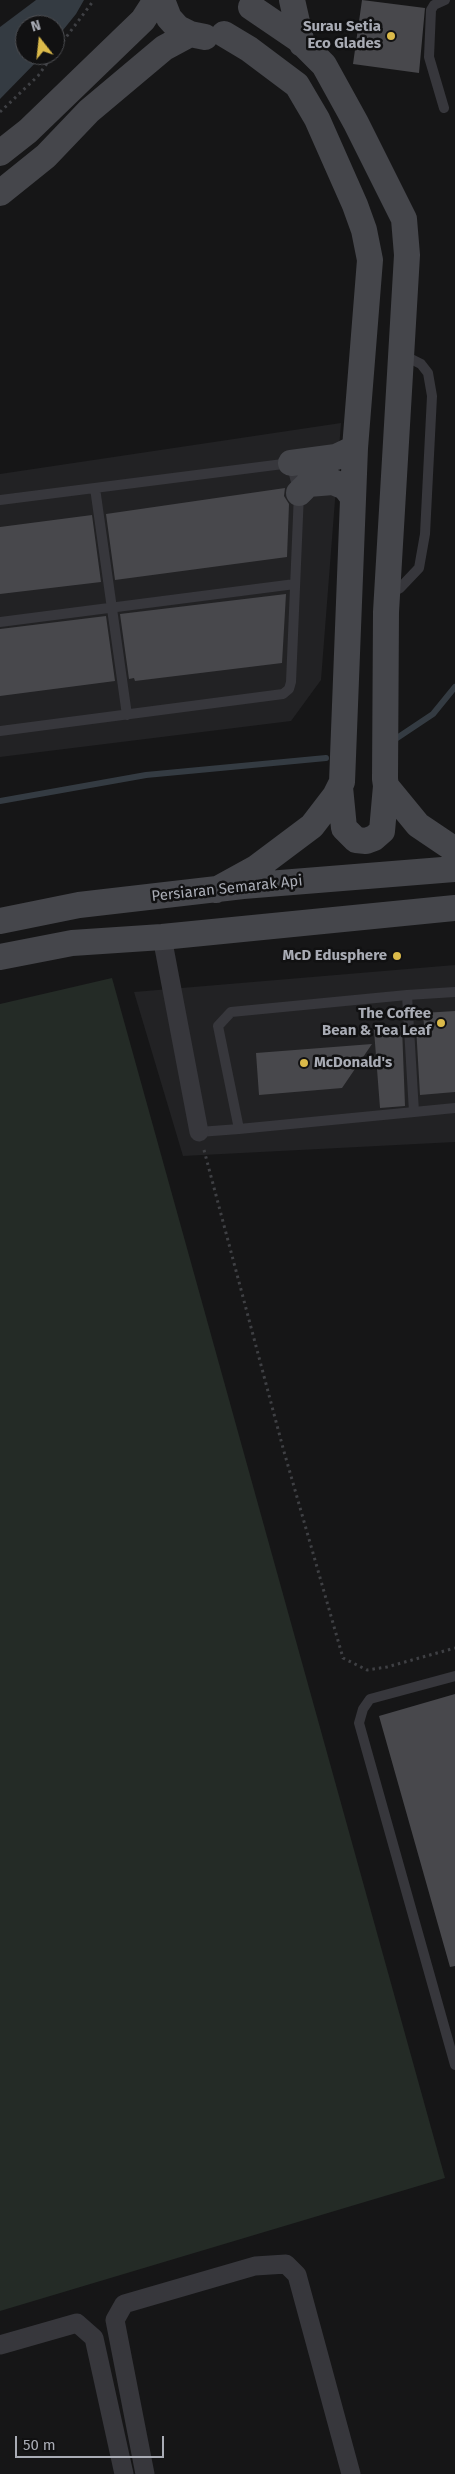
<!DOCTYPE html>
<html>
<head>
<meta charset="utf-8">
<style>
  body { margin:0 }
  #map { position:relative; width:455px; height:2474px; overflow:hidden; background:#161617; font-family:"Fira Sans",sans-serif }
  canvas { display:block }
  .north { position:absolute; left:15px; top:15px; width:50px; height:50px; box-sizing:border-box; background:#111112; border:1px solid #4e4f53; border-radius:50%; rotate:344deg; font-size:14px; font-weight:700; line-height:20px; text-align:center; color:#a9acb5 }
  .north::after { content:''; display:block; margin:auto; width:18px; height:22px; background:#dbba4a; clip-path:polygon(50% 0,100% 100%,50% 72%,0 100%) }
  .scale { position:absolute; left:15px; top:2436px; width:149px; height:22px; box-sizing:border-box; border:2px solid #a9acb5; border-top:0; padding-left:6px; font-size:15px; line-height:18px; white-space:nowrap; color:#a9acb5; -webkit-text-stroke:4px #111112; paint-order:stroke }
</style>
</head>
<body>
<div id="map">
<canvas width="455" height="2474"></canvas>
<div class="north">N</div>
<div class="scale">50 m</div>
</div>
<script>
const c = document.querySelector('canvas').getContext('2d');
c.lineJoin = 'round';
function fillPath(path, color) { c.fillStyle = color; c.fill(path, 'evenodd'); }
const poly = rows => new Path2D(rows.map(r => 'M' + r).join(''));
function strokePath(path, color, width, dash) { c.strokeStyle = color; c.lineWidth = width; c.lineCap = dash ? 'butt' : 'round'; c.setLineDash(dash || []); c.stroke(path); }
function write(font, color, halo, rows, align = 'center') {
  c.font = font + ' "Fira Sans",sans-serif'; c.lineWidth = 5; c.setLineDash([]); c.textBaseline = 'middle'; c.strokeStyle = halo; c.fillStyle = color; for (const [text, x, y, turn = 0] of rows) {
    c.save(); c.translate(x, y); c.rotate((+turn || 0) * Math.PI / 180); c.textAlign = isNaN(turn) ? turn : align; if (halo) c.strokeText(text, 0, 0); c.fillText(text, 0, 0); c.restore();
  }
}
fillPath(poly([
  [341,423,321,680,291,721,0,757,0,474],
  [455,965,455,1142,183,1156,134,992]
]), '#222224');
fillPath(poly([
  [112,978,445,2178,0,2311,0,1004]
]), '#242b26');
fillPath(poly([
  [36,0,84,0,76,14,55,40,55,25,25,25,25,55,43,55,0,99,0,27]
]), '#343b42');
strokePath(poly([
  [397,738,433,714,455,687],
  [0,801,146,775,326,758]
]), '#343b42', 6);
fillPath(poly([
  [362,0,425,8,419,73,353,64],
  [285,488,284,496,289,504,287,557,115,580,106,514],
  [92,515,101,582,0,594,0,527],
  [286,594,282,663,135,681,134,678,129,679,120,614],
  [106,616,115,681,0,696,0,629],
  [455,1011,455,1092,420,1095,416,1026,424,1025,423,1013],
  [402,1027,405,1106,380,1108,374,1030],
  [372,1044,342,1088,259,1095,256,1053],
  [455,1694,455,1966,450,1967,379,1716]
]), '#48484c');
strokePath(poly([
  [55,52,94,0],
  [0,112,38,76,53,55],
  [204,1150,283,1448,343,1658,367,1670,387,1667,455,1648]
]), '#3f4044', 3, [2.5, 4]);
strokePath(poly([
  [444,108,429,57,431,10,434,5,445,0],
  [95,488,127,715],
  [0,500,291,463,299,493,291,682,289,689,283,694,0,731],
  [389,594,400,588,419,568,425,534,432,396,428,373,421,364,403,355],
  [0,622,295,584],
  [407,995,455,992],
  [414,1112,455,1108],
  [199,1132,239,1129,414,1112,407,995,231,1012,218,1026,239,1129],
  [455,1676,370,1699,363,1709,359,1723,455,2065]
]), '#37373c', 10);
strokePath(poly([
  [162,937,199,1132],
  [0,2345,77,2323,94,2338,124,2474],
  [145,2474,115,2320,124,2304,255,2266,286,2264,297,2275,351,2474]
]), '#37373c', 19);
strokePath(poly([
  [162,0,169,18,178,28,190,34,205,37],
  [292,0,302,44],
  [251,7,298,39,324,65,356,123,404,219,407,255,386,612,385,779,386,786,418,825,455,850],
  [0,153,28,131,143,20,156,0],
  [0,193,46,156,89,111,164,48,190,34],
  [291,463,336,457,355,448],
  [299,493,308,484,333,482,345,487,352,496],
  [340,787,344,828,356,840,366,841,374,838,382,831,386,786],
  [216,890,256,868,312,826,335,796,342,782,355,448,370,260,364,230,355,205,317,119,297,85,249,49,224,34],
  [0,921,79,905,243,886,455,869],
  [0,957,72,943,162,937,455,908]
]), '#45464b', 26);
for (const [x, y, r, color] of [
  [391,36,5,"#dbba4a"],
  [397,956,5,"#dbba4a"],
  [441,1023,5,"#dbba4a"],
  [304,1063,5,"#dbba4a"]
]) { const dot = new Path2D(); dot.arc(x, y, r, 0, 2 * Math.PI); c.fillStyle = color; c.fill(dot); strokePath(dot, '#111112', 2); }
write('bold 15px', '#a9acb5', '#111112', [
  ["Surau Setia",381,27],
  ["Eco Glades",381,44],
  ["McD Edusphere",387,956],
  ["The Coffee",431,1014],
  ["Bean & Tea Leaf",431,1031],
  ["McDonald's",314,1063,"left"]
], 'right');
write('15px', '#a9acb5', '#111112', [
  ["Persiaran Semarak Api",227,889,-6]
]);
</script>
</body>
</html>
